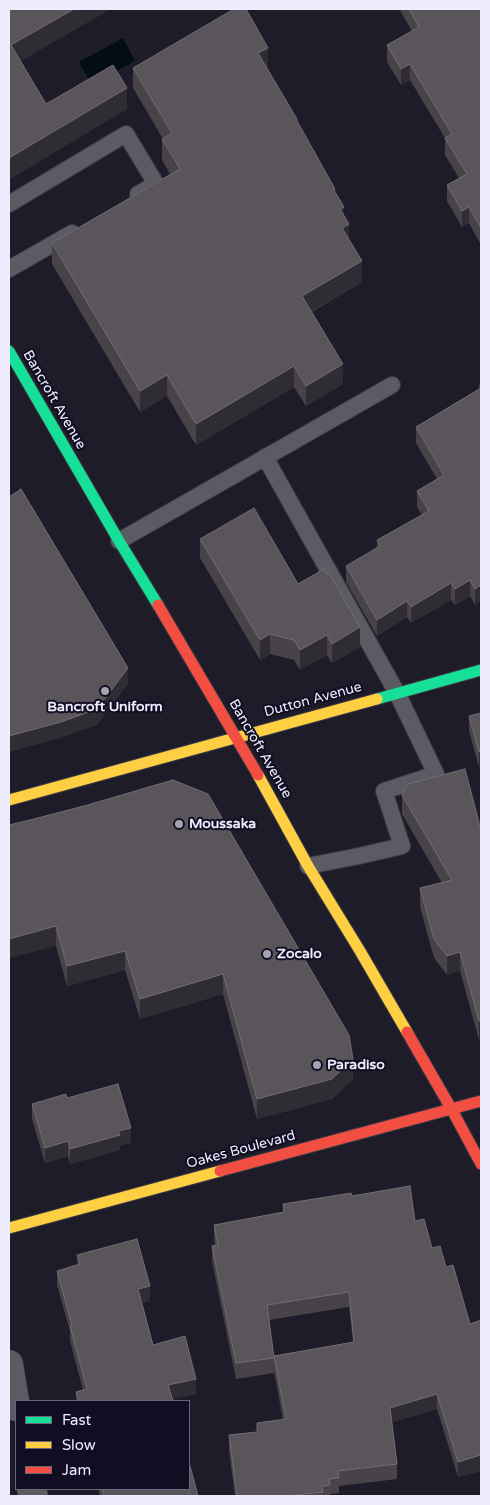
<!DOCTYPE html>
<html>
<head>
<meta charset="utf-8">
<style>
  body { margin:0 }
  #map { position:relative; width:490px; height:1505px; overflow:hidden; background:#1e1c29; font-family:"Varela Round",sans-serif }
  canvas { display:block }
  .frame { position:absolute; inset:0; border:10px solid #ededfd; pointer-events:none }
  .legend { position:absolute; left:15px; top:1400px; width:175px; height:90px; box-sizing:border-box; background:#110e24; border:1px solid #69677b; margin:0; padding:6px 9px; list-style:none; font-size:15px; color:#ededfd }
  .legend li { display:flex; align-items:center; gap:10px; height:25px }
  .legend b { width:25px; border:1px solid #69677b }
</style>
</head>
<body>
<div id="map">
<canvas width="490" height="1505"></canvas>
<div class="frame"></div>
<ul class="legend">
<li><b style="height:6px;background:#16e098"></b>Fast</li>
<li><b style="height:6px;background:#ffcf43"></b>Slow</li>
<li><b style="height:6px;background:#f24e42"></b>Jam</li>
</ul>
</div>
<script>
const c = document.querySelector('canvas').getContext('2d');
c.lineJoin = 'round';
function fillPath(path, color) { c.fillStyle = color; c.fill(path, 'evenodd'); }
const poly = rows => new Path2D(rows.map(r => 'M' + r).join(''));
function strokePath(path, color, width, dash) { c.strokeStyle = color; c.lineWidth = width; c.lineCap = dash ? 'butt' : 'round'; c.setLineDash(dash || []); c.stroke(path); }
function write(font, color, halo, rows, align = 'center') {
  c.font = font + ' "Varela Round",sans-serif'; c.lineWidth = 4; c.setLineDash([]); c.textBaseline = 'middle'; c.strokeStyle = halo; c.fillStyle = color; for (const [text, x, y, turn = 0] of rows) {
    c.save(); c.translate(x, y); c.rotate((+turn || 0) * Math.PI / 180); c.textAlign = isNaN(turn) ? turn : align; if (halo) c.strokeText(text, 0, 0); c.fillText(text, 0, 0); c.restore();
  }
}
fillPath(poly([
  [123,38,135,61,92,85,79,62]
]), '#030d14');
const lane = poly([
  [9,204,126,134,156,184,138,194],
  [9,269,72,233],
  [265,457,397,693,436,774,384,791,402,846,359,856,308,866],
  [119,541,392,385]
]);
const street = poly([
  [9,1364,16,1407],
  [31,1489,34,1496]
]);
const fast = poly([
  [9,351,119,541,158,605],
  [377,699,481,670]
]);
const slow = poly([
  [258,775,308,866,360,951,407,1032],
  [9,800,377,699],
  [9,1228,220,1171]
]);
const jam = poly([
  [158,605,258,775],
  [407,1032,452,1110,481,1164],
  [220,1171,481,1101]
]);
strokePath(lane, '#3a3944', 18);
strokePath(street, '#3a3944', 29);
strokePath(fast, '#3a3944', 13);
strokePath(slow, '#3a3944', 13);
strokePath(jam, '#3a3944', 13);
strokePath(lane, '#5b5b64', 16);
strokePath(street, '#5b5b64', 28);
strokePath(fast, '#16e098', 11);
strokePath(slow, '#ffcf43', 11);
strokePath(jam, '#f24e42', 11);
fillPath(poly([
  [399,9,481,9,481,245,469,223,462,227,447,201,447,185,459,178,445,155,445,138,410,80,401,85,387,62,387,45,412,31],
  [133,68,268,68,267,69,335,192,344,215,349,239,362,282,312,312,343,384,306,406,294,387,196,445,167,396,140,412,52,264,52,243,170,174,162,160,162,139,163,139,133,88],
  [481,384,481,601,475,605,470,596,455,605,451,600,411,623,407,617,377,636,346,582,346,566,377,548,377,540,422,515,417,507,417,491,437,479,416,443,416,427,479,389,479,385],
  [200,539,298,584,360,647,332,663,327,655,300,670,294,660,270,654,260,660,200,558],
  [481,713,479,767,469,731,469,716],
  [402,795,481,830,481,1040,479,1040,460,971,447,975,434,958,420,907,420,888,442,883,402,814],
  [84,806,353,1079,332,1099,257,1119,223,994,140,1019,125,970,67,986,56,946,26,821],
  [67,1098,131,1143,120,1145,120,1150,70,1164,68,1156,45,1163,32,1119,32,1104],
  [352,1196,415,1221,432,1248,446,1267,470,1324,481,1320,481,1471,458,1477,437,1409,392,1422,397,1464,397,1479,339,1486,339,1493,330,1494,330,1496,235,1496,229,1451,229,1435,257,1432,257,1423,283,1420,274,1371,274,1356,353,1342,349,1307,269,1320,274,1358,274,1373,236,1379,212,1261,212,1246,215,1245,214,1240,214,1225,283,1212,283,1204],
  [77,1255,150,1301,142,1303,153,1345,196,1394,172,1399,173,1401,76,1401,76,1392,83,1390,70,1341,70,1331,57,1285,57,1271,77,1265],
  [98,1489,189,1489,198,1496,100,1496]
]), '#474348');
fillPath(poly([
  [74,9,111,9,11,67,11,45],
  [268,48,268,68,258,74,258,53],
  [410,64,410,80,401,85,401,69],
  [127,88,127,109,9,180,9,158],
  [344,207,344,227,349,224,349,245,342,249,340,209],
  [469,207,469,223,462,227,462,211],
  [362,261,362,282,302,317,302,296],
  [343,364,343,384,306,406,306,386],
  [294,366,294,387,196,445,196,424],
  [167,375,167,396,140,412,140,391],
  [470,580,470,596,455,605,455,589],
  [451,583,451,600,411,623,411,607],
  [481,585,481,601,475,605,475,589],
  [407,601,407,617,377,636,377,620],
  [360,627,360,647,332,663,332,644],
  [270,634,270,654,260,660,260,640],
  [327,635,327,655,300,670,300,650],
  [128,668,128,684,97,725,61,738,9,752,9,736],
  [481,751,481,766,479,767,479,752],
  [56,926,56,946,9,958,9,939],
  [125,951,125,970,67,986,67,966],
  [460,952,460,971,447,975,447,956],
  [223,974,223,994,140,1019,140,999],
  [479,1021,481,1021,481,1040,479,1040],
  [353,1059,353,1079,332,1099,257,1119,257,1099],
  [131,1128,131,1143,120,1145,120,1150,70,1164,70,1149,118,1131],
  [68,1141,68,1156,45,1163,45,1148],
  [150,1286,150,1301,138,1304,138,1289],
  [196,1379,196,1394,168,1400,168,1385],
  [437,1394,437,1409,390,1423,390,1408],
  [481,1455,481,1471,458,1477,458,1462]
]), '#2f2c33');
const building = poly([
  [9,9,74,9,11,45,46,104,113,65,127,88,9,158,9,9],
  [234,9,246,9,268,48,258,53,297,119,296,119,335,189,334,190,344,207,340,209,349,224,342,228,362,261,302,296,343,364,306,386,294,366,196,424,167,375,140,391,52,243,180,169,162,139,172,133,133,68,234,9],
  [409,9,481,9,481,228,469,207,462,211,447,185,467,174,445,138,452,134,410,64,401,69,387,45,419,27,409,9],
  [481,388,481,585,475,589,470,580,455,589,451,583,411,607,407,601,377,620,346,566,380,546,377,540,429,511,417,491,444,475,416,427,481,388],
  [21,489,128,668,97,709,61,722,9,736,9,497,21,489],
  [254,508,298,584,324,569,327,574,329,573,360,627,332,644,327,635,300,650,294,640,270,634,260,640,200,539,254,508],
  [481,713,481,751,479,752,469,716,481,713],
  [465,769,481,830,481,1021,479,1021,460,952,447,956,434,939,420,888,452,880,402,795,408,784,465,769],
  [173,780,208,794,349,1035,353,1059,332,1079,257,1099,223,974,140,999,125,951,67,966,56,926,9,939,9,825,26,821,84,806,173,780],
  [118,1084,131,1128,118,1131,120,1135,70,1149,68,1141,45,1148,32,1104,66,1094,67,1098,118,1084],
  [410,1186,415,1221,424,1219,432,1248,440,1246,446,1267,453,1265,470,1324,481,1320,481,1455,458,1462,437,1394,390,1408,397,1464,338,1471,339,1478,329,1479,330,1485,322,1486,323,1492,287,1496,237,1496,229,1435,257,1432,257,1423,286,1419,274,1356,354,1342,349,1292,267,1305,274,1358,236,1363,212,1246,218,1245,214,1225,284,1212,283,1204,351,1193,352,1196,410,1186],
  [137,1239,150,1286,138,1289,153,1345,185,1336,196,1379,168,1385,173,1401,79,1401,76,1392,87,1389,70,1326,72,1325,57,1271,80,1264,77,1255,137,1239],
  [189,1462,198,1496,104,1496,102,1489,189,1489,189,1462]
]);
fillPath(building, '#59555b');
strokePath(building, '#706d74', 1);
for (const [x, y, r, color] of [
  [105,691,5,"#a5a4b3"],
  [179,824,5,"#a5a4b3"],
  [267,954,5,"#a5a4b3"],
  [317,1065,5,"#a5a4b3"]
]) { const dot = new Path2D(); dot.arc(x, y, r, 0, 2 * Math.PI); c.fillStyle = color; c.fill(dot); strokePath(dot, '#110e24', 2); }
write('14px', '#ededfd', '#110e24', [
  ["Bancroft Avenue",54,400,60],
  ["Dutton Avenue",313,700,-15],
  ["Bancroft Avenue",260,749,60],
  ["Oakes Boulevard",241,1150,-15]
]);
write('bold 14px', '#ededfd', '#110e24', [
  ["Bancroft Uniform",105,707,"center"],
  ["Moussaka",189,824],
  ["Zocalo",277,954],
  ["Paradiso",327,1065]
], 'left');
</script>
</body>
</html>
